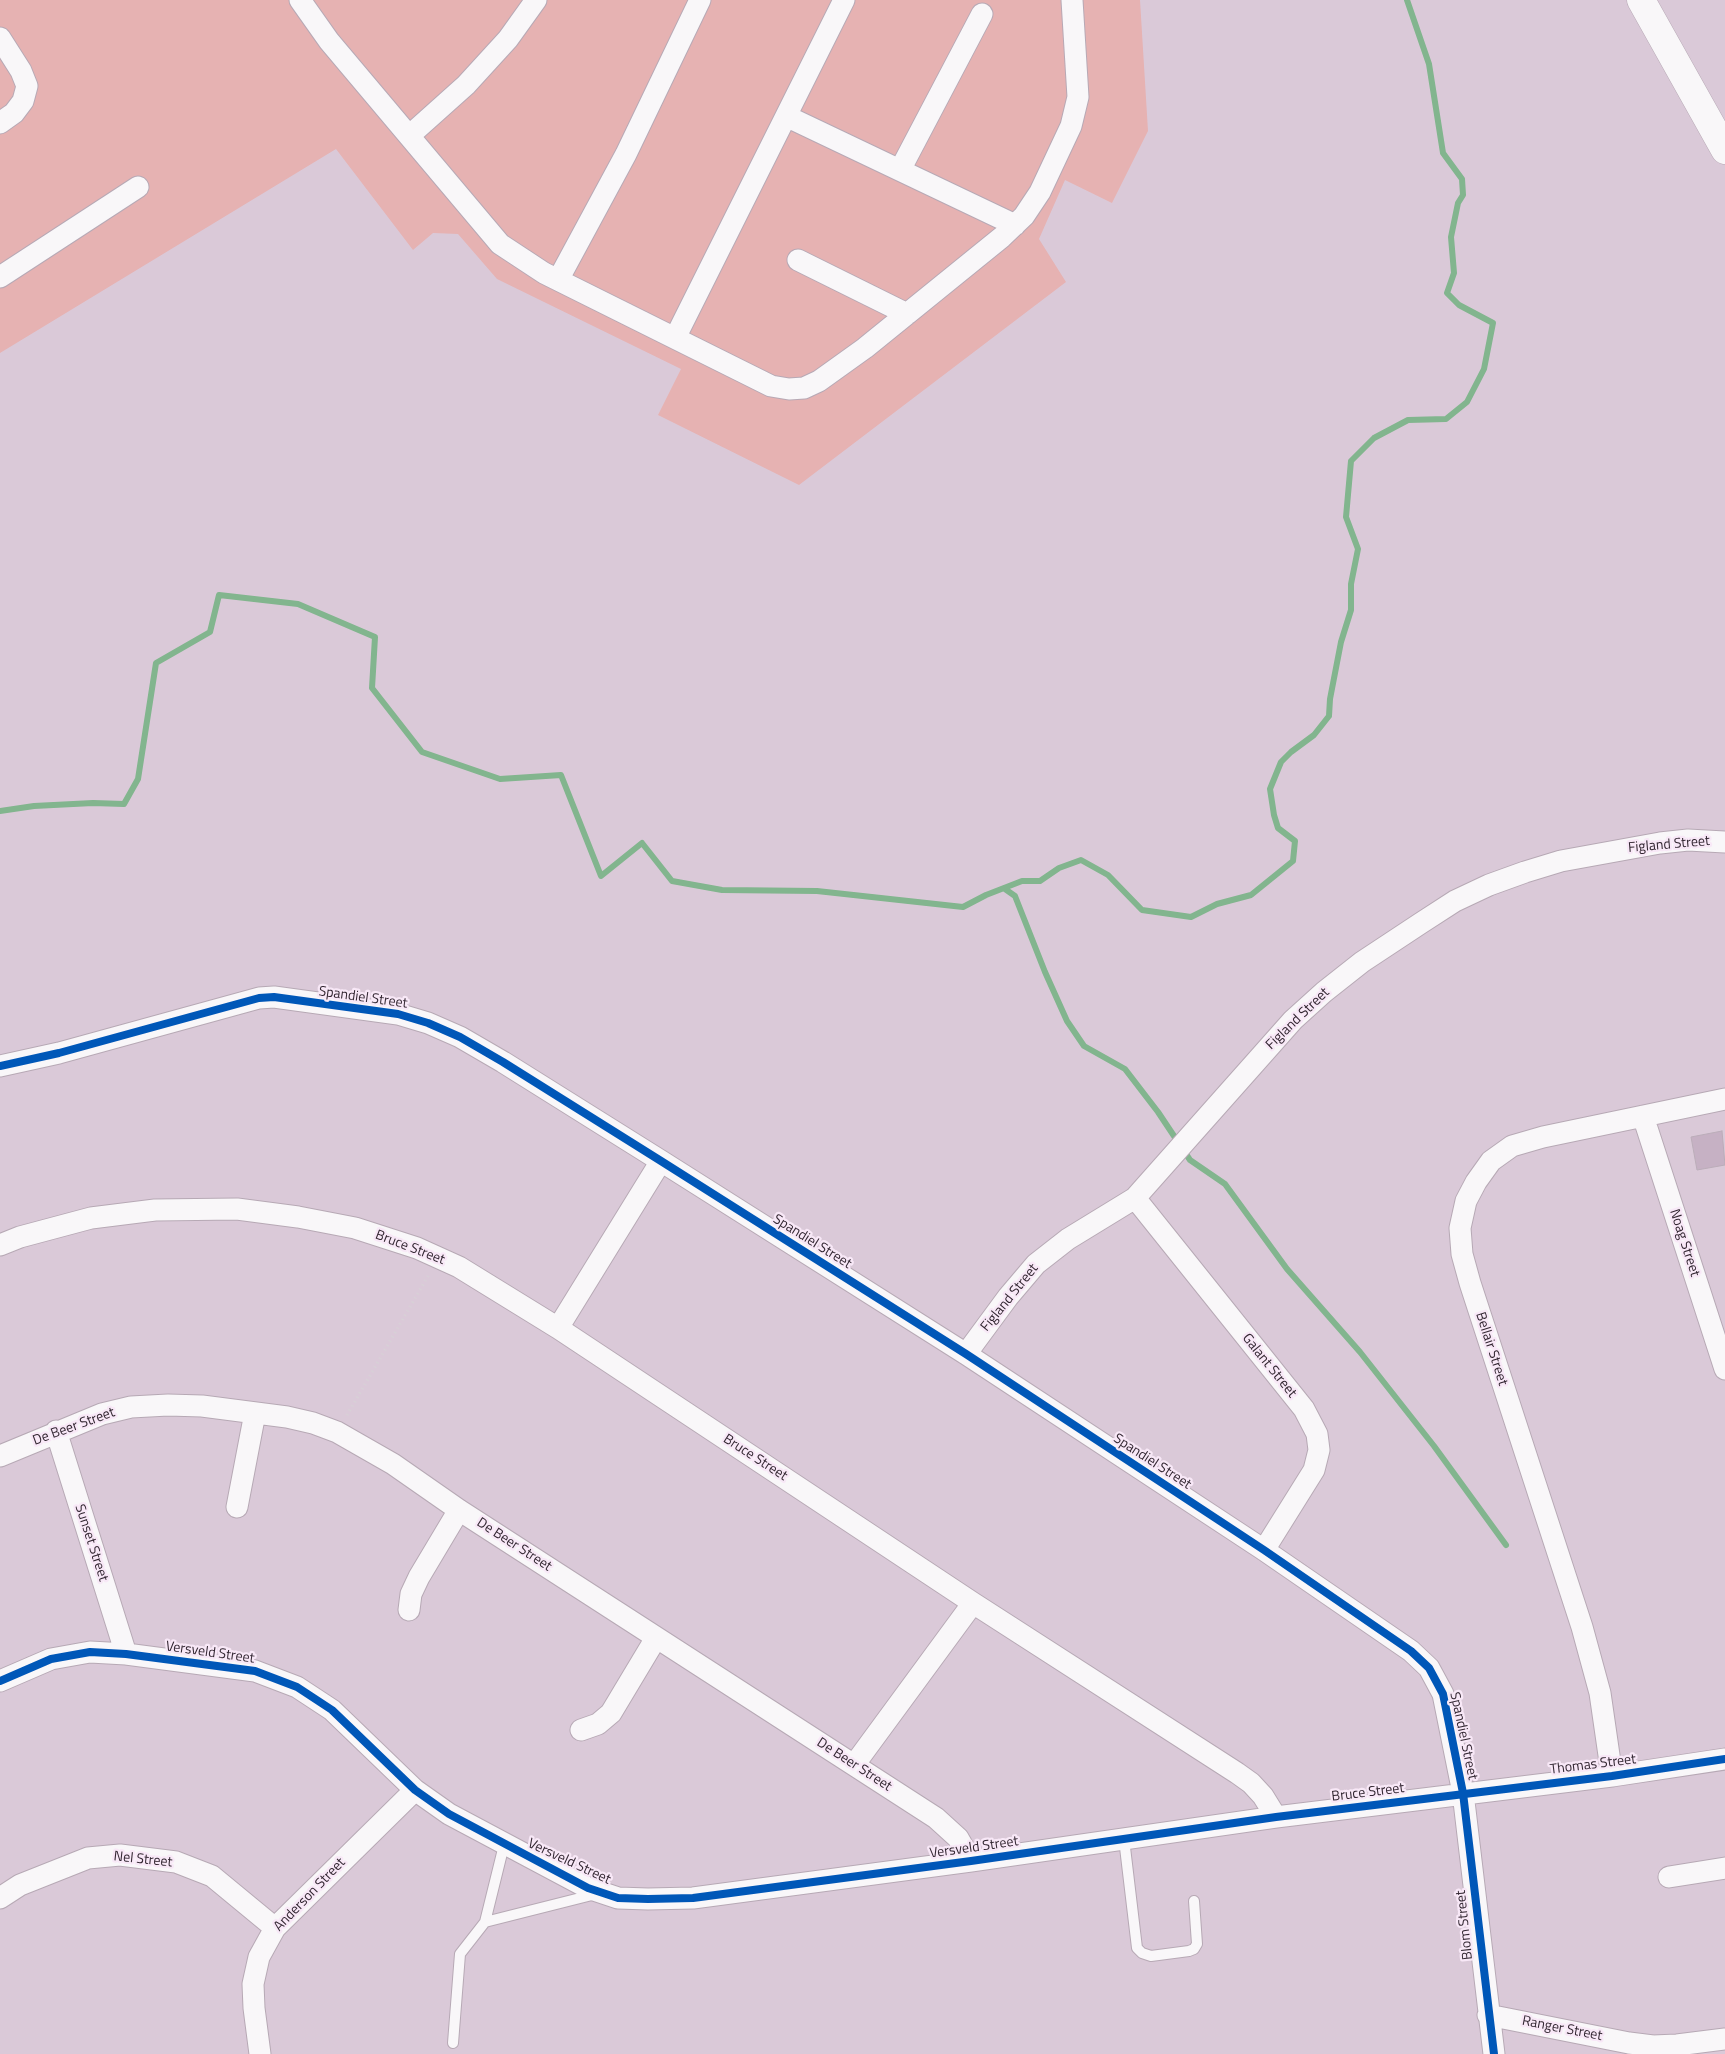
<!DOCTYPE html>
<html>
<head>
<meta charset="utf-8">
<style>
  body { margin:0 }
  canvas { display:block; background:#dac9d8 }
</style>
</head>
<body>
<canvas width="1725" height="2054"></canvas>
<script>
const c = document.querySelector('canvas').getContext('2d');
c.lineJoin = 'round';
function fillPath(path, color) { c.fillStyle = color; c.fill(path, 'evenodd'); }
const poly = rows => new Path2D(rows.map(r => 'M' + r).join(''));
function strokePath(path, color, width, dash) { c.strokeStyle = color; c.lineWidth = width; c.lineCap = dash ? 'butt' : 'round'; c.setLineDash(dash || []); c.stroke(path); }
function write(font, color, halo, rows, align = 'center') {
  c.font = font + ' "Titillium Web",sans-serif'; c.lineWidth = 4.5; c.setLineDash([]); c.textBaseline = 'middle'; c.strokeStyle = halo; c.fillStyle = color; for (const [text, x, y, turn = 0] of rows) {
    c.save(); c.translate(x, y); c.rotate((+turn || 0) * Math.PI / 180); c.textAlign = isNaN(turn) ? turn : align; if (halo) c.strokeText(text, 0, 0); c.fillText(text, 0, 0); c.restore();
  }
}
fillPath(poly([
  [0,0,1140,0,1148,131,1112,203,1065,180,1039,239,1066,282,799,485,658,415,681,369,497,279,458,234,433,233,413,250,336,149,0,353]
]), '#e6b2b2');
strokePath(poly([
  [0,811,34,806,93,803,124,804,138,779,156,663,210,632,219,595,298,604,375,637,372,688,422,752,500,779,561,775,601,876,642,843,672,881,722,890,817,891,963,907,986,895,1022,881,1040,881,1059,868,1081,860,1108,875,1142,910,1191,917,1217,904,1251,895,1293,861,1295,841,1278,828,1274,815,1270,789,1281,762,1291,752,1314,735,1329,716,1330,699,1341,642,1351,610,1351,584,1358,549,1346,517,1351,461,1374,438,1408,420,1446,419,1467,402,1484,369,1493,323,1459,305,1447,293,1454,273,1451,237,1458,203,1463,195,1462,179,1443,153,1429,64,1407,0],
  [1005,889,1015,896,1045,972,1067,1021,1084,1046,1125,1069,1158,1112,1190,1160,1225,1184,1287,1269,1360,1352,1434,1446,1506,1545]
]), '#82b58e', 6);
const building = poly([
  [1722,1131,1725,1165,1697,1170,1691,1137,1722,1131]
]);
fillPath(building, '#c6b1c4');
strokePath(building, '#bbadb9', 1);
const lane = poly([
  [1124,1839,1137,1948,1142,1953,1151,1956,1189,1951,1194,1949,1197,1944,1194,1901],
  [504,1845,485,1922,596,1894],
  [453,2043,460,1954,485,1922]
]);
const street = poly([
  [300,0,329,41,500,244,544,273,771,386,789,389,804,388,819,381,865,348,1002,237,1024,216,1040,192,1071,126,1078,97,1072,0],
  [0,38,21,71,27,86,23,101,14,113,0,123],
  [786,116,1015,225],
  [409,136,466,85,508,39,536,0],
  [900,170,982,14],
  [798,260,907,314],
  [0,277,138,187],
  [558,280,626,154,700,0],
  [675,338,844,0],
  [0,1066,59,1053,259,998,274,997,398,1014,428,1023,460,1037,503,1062,661,1161,966,1354,1264,1550,1411,1651,1429,1668,1443,1694,1463,1793,1494,2054],
  [1643,1116,1725,1369],
  [1135,1198,1304,1409,1317,1434,1319,1450,1314,1470,1264,1550],
  [0,1245,20,1237,91,1218,155,1210,237,1209,298,1217,355,1228,417,1248,459,1267,558,1328,973,1603,1237,1773,1251,1783,1263,1796,1276,1817],
  [558,1328,661,1161],
  [966,1354,1008,1297,1036,1264,1068,1239,1135,1198,1293,1020,1324,992,1362,962,1421,923,1455,901,1489,885,1525,872,1561,861,1660,843,1688,840,1725,842],
  [56,1431,126,1654],
  [0,1456,102,1414,131,1407,168,1405,202,1406,287,1417,313,1423,337,1432,393,1464,459,1510,936,1818,958,1838,971,1861],
  [237,1507,255,1413],
  [409,1610,411,1594,419,1577,459,1510],
  [0,1681,51,1659,90,1652,126,1654,255,1671,297,1687,332,1710,415,1790,449,1814,588,1888,618,1898,648,1899,693,1898,971,1861,1276,1817,1612,1776,1725,1759],
  [581,1730,598,1724,611,1713,656,1638],
  [854,1765,973,1603],
  [1612,1776,1600,1693,1582,1627,1470,1283,1462,1254,1460,1228,1466,1201,1476,1182,1491,1161,1512,1146,1543,1137,1725,1099],
  [1669,1877,1725,1868],
  [0,1898,20,1885,88,1858,120,1855,176,1862,212,1876,275,1928],
  [1488,2015,1629,2043,1653,2046,1677,2045,1725,2039],
  [260,2054,254,2008,253,1984,259,1957,275,1928,415,1790]
]);
const secondary = poly([
  [1641,0,1725,150]
]);
strokePath(lane, '#b7a9b5', 12);
strokePath(street, '#b7a9b5', 23);
strokePath(secondary, '#b7a9b5', 29);
strokePath(poly([
  [347,1415,428,1276]
]), '#d7d2d6', 3, [1, 4]);
strokePath(lane, '#f9f7f9', 10);
strokePath(street, '#f9f7f9', 21);
strokePath(secondary, '#f9f7f9', 28);
strokePath(poly([
  [0,1066,59,1053,259,998,274,997,398,1014,428,1023,460,1037,503,1062,661,1161,966,1354,1264,1550,1411,1651,1429,1668,1443,1694,1463,1793,1494,2054],
  [0,1681,51,1659,90,1652,126,1654,255,1671,297,1687,332,1710,415,1790,449,1814,588,1888,618,1898,648,1899,693,1898,971,1861,1276,1817,1612,1776,1725,1759]
]), '#0057b8', 8);
write('14px', '#322631', '#f8e8f7', [
  ["Figland Street",1669,845,-5],
  ["Spandiel Street",363,998,8],
  ["Figland Street",1298,1019,-44],
  ["Spandiel Street",812,1242,32],
  ["Noag Street",1684,1243,72],
  ["Bruce Street",410,1248,21],
  ["Figland Street",1010,1298,-51],
  ["Bellair Street",1491,1349,72],
  ["Galant Street",1269,1366,51],
  ["De Beer Street",74,1427,-20],
  ["Bruce Street",755,1458,33],
  ["Spandiel Street",1152,1462,33],
  ["Sunset Street",91,1543,72],
  ["De Beer Street",514,1545,33],
  ["Versveld Street",210,1653,8],
  ["Spandiel Street",1463,1736,78],
  ["De Beer Street",854,1765,33],
  ["Thomas Street",1593,1765,-7],
  ["Bruce Street",1368,1793,-7],
  ["Versveld Street",974,1848,-8],
  ["Nel Street",143,1860,6],
  ["Versveld Street",569,1862,25],
  ["Anderson Street",310,1895,-46],
  ["Blom Street",1465,1925,-96],
  ["Ranger Street",1562,2029,11]
]);
</script>
</body>
</html>
